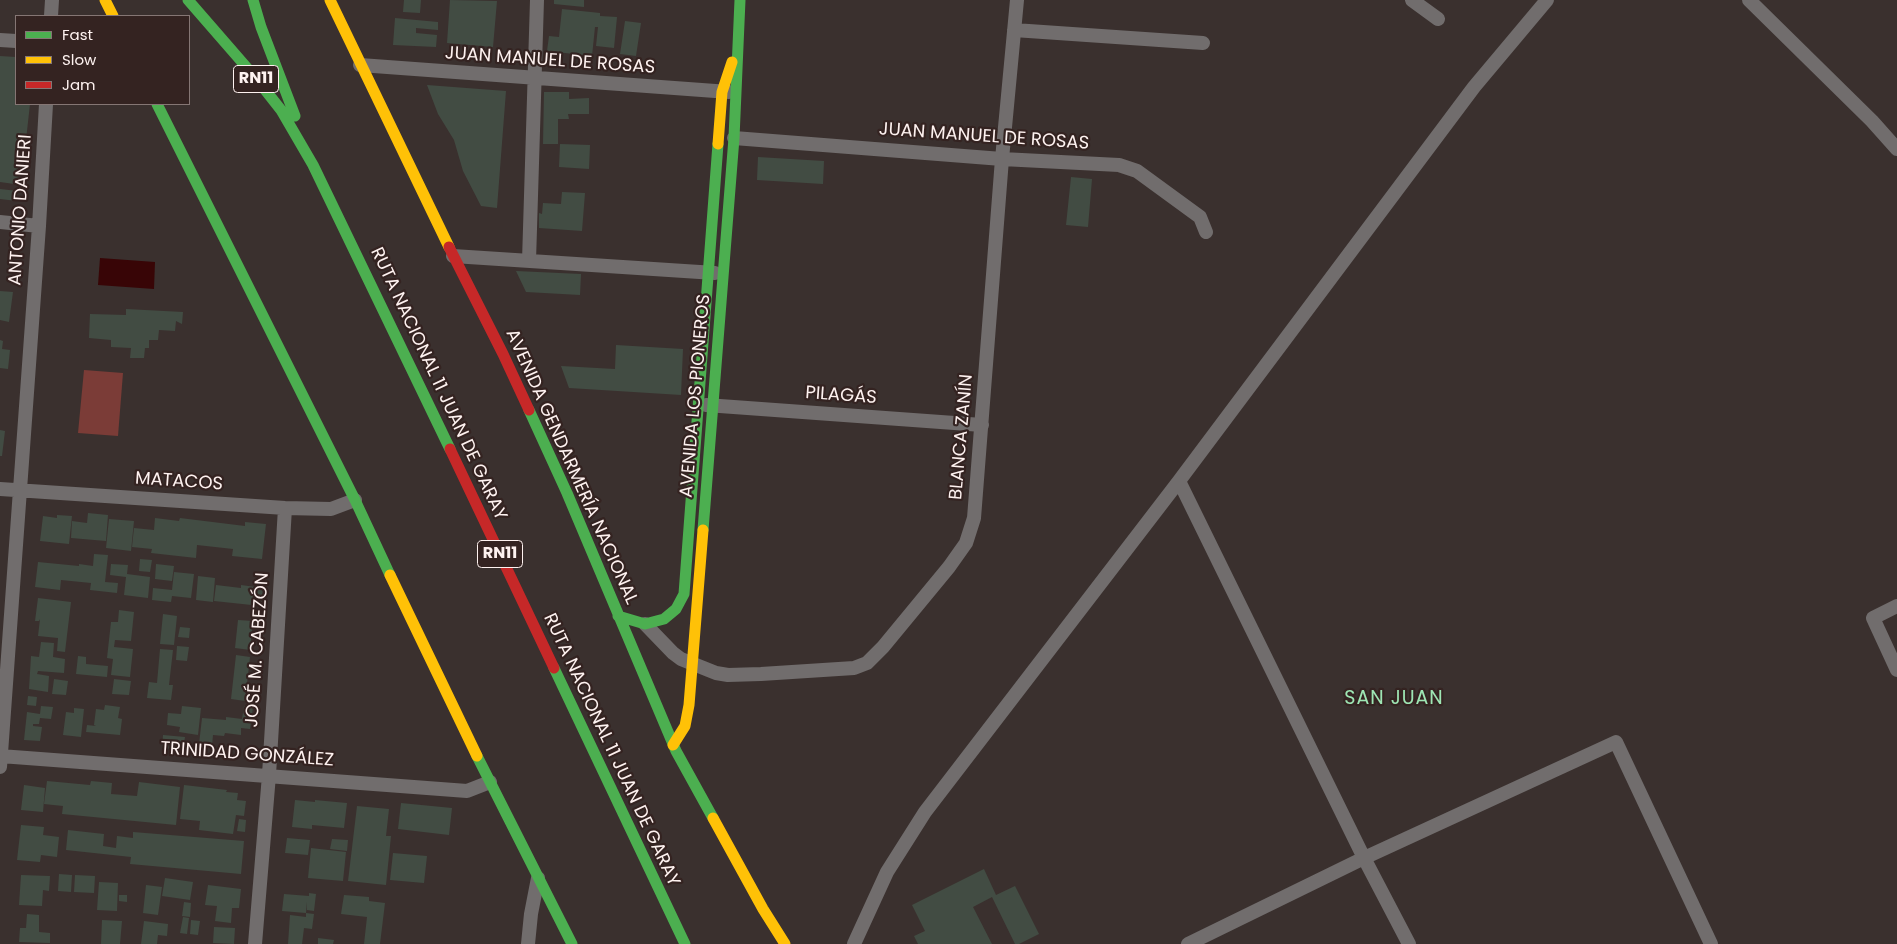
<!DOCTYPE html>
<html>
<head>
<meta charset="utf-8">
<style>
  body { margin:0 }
  #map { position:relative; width:1897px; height:944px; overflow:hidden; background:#3a302e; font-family:Poppins,sans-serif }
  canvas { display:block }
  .legend { position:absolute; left:15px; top:15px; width:175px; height:90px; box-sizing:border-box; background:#342321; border:1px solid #857674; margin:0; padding:6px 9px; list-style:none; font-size:15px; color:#fef2f0 }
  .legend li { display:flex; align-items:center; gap:10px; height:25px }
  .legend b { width:25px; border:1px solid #857674 }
</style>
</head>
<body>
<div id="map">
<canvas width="1897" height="944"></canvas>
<ul class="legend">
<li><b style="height:6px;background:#4caf50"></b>Fast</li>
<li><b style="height:6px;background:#ffc107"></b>Slow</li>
<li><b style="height:6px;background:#c62828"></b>Jam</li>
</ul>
</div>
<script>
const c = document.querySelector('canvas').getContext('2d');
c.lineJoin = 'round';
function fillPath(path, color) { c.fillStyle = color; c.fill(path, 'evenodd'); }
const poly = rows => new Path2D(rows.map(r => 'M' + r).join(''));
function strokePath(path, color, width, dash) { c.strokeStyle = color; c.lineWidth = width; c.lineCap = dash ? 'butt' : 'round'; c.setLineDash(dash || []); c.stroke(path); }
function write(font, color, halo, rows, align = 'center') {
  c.font = font + ' Poppins,sans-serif'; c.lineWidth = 4.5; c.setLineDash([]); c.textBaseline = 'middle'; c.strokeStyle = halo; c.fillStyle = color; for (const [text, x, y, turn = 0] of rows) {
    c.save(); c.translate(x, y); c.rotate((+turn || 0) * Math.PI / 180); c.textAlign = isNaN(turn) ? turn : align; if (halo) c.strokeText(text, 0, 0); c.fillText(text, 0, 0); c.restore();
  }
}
fillPath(poly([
  [84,370,123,373,118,436,78,433]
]), '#7b3c37');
fillPath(poly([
  [100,258,155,262,154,289,98,285]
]), '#380506');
fillPath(poly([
  [404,0,421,0,420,13,403,12],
  [450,0,497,1,493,47,447,43],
  [554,0,584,0,584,7,554,4],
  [562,9,600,13,600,16,617,17,614,48,596,46,598,27,595,27,592,56,547,51,549,36,559,37],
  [395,18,438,22,438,30,416,28,416,33,437,35,436,47,393,45],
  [625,21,641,23,636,56,620,54],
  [0,56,16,57,16,104,30,104,21,185,0,182],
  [427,85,506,91,497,208,481,206,463,171,454,140,438,114],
  [544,92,569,92,569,99,589,98,589,114,568,114,569,119,558,119,558,144,543,144],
  [560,144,590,145,589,169,559,167],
  [758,157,824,161,823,184,757,180],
  [1071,177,1092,179,1088,227,1066,225],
  [0,189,18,191,17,201,0,199],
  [562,192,585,193,582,231,539,228,539,213,542,214,543,203,561,204],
  [516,271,581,274,580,295,526,292],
  [0,291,13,292,9,322,0,320],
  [126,309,183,312,182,324,176,321,175,331,159,330,158,340,149,340,149,348,145,348,144,358,130,358,131,348,111,347,111,340,89,338,90,314,126,315],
  [0,340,3,341,2,349,10,350,8,369,0,368],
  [616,345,683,349,681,395,569,388,561,366,615,369],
  [0,430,5,431,2,456,0,456],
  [88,513,108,515,106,541,71,538,72,521,87,523],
  [57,515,72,516,69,544,40,541,43,516,57,518],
  [155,518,179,521,180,518,245,526,245,522,266,524,262,559,232,556,233,549,197,545,196,558,151,553,152,549,132,547,134,528,154,530],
  [109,519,134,521,131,551,106,548],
  [94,554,108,555,105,582,118,583,117,593,90,590,91,583,61,580,60,590,35,587,38,562,79,566,79,564,93,566],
  [140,559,152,560,150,572,139,571],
  [111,564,128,565,127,574,150,577,148,598,124,595,126,577,110,575],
  [156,564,174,566,172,581,155,579],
  [174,572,194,574,191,598,172,596,171,602,152,600,153,588,172,590],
  [198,576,215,578,213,602,196,600],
  [216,585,241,588,241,585,263,588,261,606,214,601],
  [38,598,71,602,65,652,57,651,58,638,38,636,40,619,39,621,35,621],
  [119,610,134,612,131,641,115,640,114,647,133,649,130,677,111,675,113,659,107,658,111,622,118,622],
  [163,614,177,616,174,645,160,644],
  [238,620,253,621,250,650,235,648],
  [180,627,190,628,189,638,178,637],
  [41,642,54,643,53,657,65,659,64,673,38,671,37,674,49,676,48,692,29,689,31,656,39,657],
  [177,646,189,647,187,661,176,660],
  [160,649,173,650,169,685,173,685,171,700,147,698,149,682,157,683],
  [236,655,250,657,245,701,231,699],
  [78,656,86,657,86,664,108,666,107,677,76,674],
  [54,679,68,681,66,695,52,694],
  [114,679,131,681,129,695,112,694],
  [28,696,37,697,36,706,27,705],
  [105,705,120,707,118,718,122,719,120,735,86,732,87,725,96,726,94,725,96,709,104,710],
  [41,706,53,707,51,719,40,718,39,724,33,724,33,726,42,727,40,741,24,740,27,712,40,714],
  [182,706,201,708,198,735,179,732,180,727,167,725,168,713,181,714],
  [244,706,253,707,250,729,241,728,241,735,225,733,224,736,213,735,212,746,199,744,202,718,226,720,226,717,242,719],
  [74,708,84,709,81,737,63,735,66,712,74,713],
  [163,735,185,737,183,750,162,748],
  [47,781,90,785,91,781,112,783,111,794,137,796,139,782,180,787,176,825,62,814,63,806,44,804],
  [24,785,45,788,43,812,21,810],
  [184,785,227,790,226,792,238,793,237,800,246,801,244,816,236,815,233,834,199,830,200,821,180,819],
  [295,800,315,802,315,800,347,803,344,828,312,825,312,829,292,827],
  [401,803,452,808,449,835,398,829],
  [357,806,389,809,386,836,391,836,386,885,348,881],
  [239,819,246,820,245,832,237,831],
  [21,825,44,827,43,835,59,837,57,857,41,855,40,862,17,860],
  [68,830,104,834,103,846,116,848,117,836,133,838,133,832,244,841,241,874,130,864,131,857,66,850],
  [287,838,310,840,308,855,285,853],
  [332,839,348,840,347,851,330,849],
  [311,848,346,852,343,881,308,878],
  [393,853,427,856,424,883,390,880],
  [984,869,996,895,1015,886,1039,934,1019,944,1015,944,992,897,973,907,992,944,918,944,914,936,925,931,912,905],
  [59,874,72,875,71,892,58,891],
  [21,875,50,876,49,891,43,890,42,906,19,905],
  [75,875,95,876,94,893,74,892],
  [165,878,193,882,190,900,162,896],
  [99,882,118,883,117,911,97,910],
  [146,885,162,887,158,915,143,913],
  [208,885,241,889,239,908,232,908,231,923,215,921,217,906,205,905],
  [309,893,316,894,314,911,307,910,307,902,306,913,282,911,284,894,309,896],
  [119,895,127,895,127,902,119,901],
  [344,895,369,897,369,901,385,903,380,944,364,944,367,917,341,914],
  [184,902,191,903,190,917,182,916],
  [306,913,314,914,312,929,304,928,302,944,288,944,290,915,306,917],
  [27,914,39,915,39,932,50,933,50,943,19,942,20,928,26,928],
  [183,917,189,918,187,934,180,933],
  [102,920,122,921,120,944,101,944],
  [191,920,200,921,198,935,190,934],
  [144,921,168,924,167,936,158,935,157,944,141,944],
  [214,927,235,928,234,944,213,943],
  [318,938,334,940,333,944,318,944]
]), '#424c43');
strokePath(poly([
  [1412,0,1438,19],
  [1749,0,1872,121,1897,149],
  [51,16,52,0],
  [1014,30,1203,43],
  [0,40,16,41],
  [360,65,729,92],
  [734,138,1002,159,1119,165,1137,171,1200,217,1206,232],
  [0,222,39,226],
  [453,256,715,273],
  [529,261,537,0],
  [706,405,982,425],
  [1179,481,1364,858,1409,944],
  [0,489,285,508,331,509,355,500],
  [1897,606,1873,618,1897,670],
  [645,624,673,653,681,659,716,673,728,675,761,674,854,668,867,663,883,647,949,567,966,543,974,518,1002,159,1017,0],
  [0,756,467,791,490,782],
  [0,767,39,226,46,104],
  [255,944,269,775,285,508],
  [528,944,531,914,538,878],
  [854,944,887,872,925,812,1179,481,1474,87,1547,0],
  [1188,944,1364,858,1616,742,1711,944]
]), '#716d6d', 14);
strokePath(poly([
  [188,0,255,77,281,110,313,165,450,449],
  [253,0,261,27,295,116],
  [157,104,355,500,390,575],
  [529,410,567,493,676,751,713,818],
  [703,530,734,138,740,0],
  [618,616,645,624,664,619,676,609,684,594,718,144],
  [554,668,685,944],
  [477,756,572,944]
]), '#4caf50', 11);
strokePath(poly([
  [105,0,113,16],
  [330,0,449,247],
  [718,144,722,92,732,62],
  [390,575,477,756],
  [673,745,685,726,689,705,703,530],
  [713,818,763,909,785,944]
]), '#ffc107', 11);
strokePath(poly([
  [449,247,503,354,529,410],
  [450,449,554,668]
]), '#c62828', 11);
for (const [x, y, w] of [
  [256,79,45],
  [500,554,45]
]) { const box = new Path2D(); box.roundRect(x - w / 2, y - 13.5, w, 27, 4); c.fillStyle = '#342321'; c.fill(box); strokePath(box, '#fef2f0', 1); }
write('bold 16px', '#fef2f0', null, [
  ["RN11",256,79],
  ["RN11",500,554]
]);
write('18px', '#fef2f0', '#342321', [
  ["JUAN MANUEL DE ROSAS",550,61,4],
  ["JUAN MANUEL DE ROSAS",984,137,4],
  ["ANTONIO DANIERI",21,210,-86],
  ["RUTA NACIONAL 11 JUAN DE GARAY",438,384,65],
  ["AVENIDA LOS PIONEROS",696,396,-85],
  ["PILAGÁS",841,396,4],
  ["BLANCA ZANÍN",962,437,-85],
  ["AVENIDA GENDARMERÍA NACIONAL",571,467,66],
  ["MATACOS",179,482,4],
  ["JOSÉ M. CABEZÓN",258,650,-86],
  ["RUTA NACIONAL 11 JUAN DE GARAY",611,750,65],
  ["TRINIDAD GONZÁLEZ",247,755,4]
]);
c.letterSpacing = '1px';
write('19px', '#9ee6b4', '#342321', [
  ["SAN JUAN",1394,699]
]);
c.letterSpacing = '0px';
</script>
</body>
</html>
